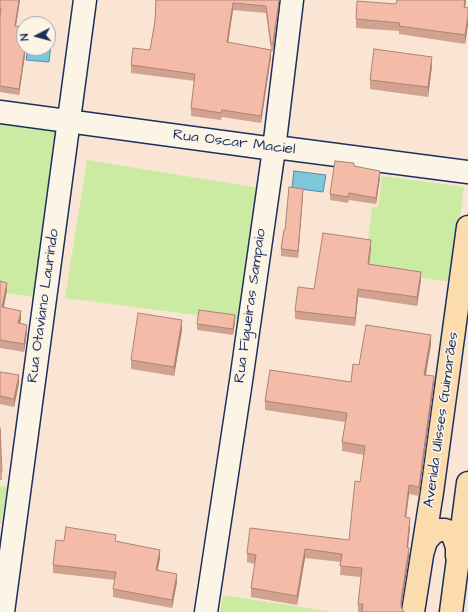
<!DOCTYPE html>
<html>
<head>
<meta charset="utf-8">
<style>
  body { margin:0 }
  #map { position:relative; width:468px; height:612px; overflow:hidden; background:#fae4d3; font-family:"Architects Daughter",sans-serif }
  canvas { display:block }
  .north { position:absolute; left:16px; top:16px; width:40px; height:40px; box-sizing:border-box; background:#fcf5e5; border:1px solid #a2a6af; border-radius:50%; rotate:264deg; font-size:11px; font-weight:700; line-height:16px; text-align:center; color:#1b2f5e }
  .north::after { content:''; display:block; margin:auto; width:14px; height:18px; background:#1b2f5e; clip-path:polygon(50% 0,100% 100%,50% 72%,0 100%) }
</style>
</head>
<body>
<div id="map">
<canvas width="468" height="612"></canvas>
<div class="north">N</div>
</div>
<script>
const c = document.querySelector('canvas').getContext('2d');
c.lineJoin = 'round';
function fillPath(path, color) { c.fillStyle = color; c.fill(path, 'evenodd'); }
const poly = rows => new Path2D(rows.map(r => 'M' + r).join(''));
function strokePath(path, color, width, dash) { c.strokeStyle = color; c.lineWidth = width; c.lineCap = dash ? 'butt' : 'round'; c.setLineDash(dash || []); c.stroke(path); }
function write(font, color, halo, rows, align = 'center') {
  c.font = font + ' "Architects Daughter",sans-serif'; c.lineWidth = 3; c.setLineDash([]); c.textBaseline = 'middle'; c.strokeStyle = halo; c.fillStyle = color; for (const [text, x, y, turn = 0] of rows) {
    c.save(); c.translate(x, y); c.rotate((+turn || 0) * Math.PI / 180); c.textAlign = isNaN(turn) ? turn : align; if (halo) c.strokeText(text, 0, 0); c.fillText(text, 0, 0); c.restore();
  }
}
fillPath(poly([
  [0,118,57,129,35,297,0,292],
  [87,160,265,189,243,326,235,320,65,298],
  [382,176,464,187,451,282,368,270,367,248,372,207,378,207],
  [0,486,8,487,1,524,0,524],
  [223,595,334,612,220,612]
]), '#cbeaa2');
const water = poly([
  [48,44,51,44,49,62,26,60,28,48,48,48,48,44],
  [294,171,326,175,323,192,292,188,294,171]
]);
fillPath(water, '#7dc7dd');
strokePath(water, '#568aaa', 1);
const minor = poly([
  [0,112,274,149,283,148,468,172],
  [3,612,85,0],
  [206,612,241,381,274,149,292,0]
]);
const major = poly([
  [423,551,426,541,432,534,438,530,445,530,450,532,454,538,457,547,457,556],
  [413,612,432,492,468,227],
  [451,612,468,483]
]);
strokePath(minor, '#1b2f5e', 25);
strokePath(major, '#1b2f5e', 25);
strokePath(minor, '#fcf5e5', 22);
strokePath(major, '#fcdcac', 22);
fillPath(poly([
  [0,0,20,0,16,26,24,48,26,48,19,95,0,92],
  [156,0,279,0,273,51,271,51,271,50,271,57,261,123,222,117,221,120,191,116,191,108,195,81,131,73,131,65,150,50,155,21],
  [233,10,266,13,271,50,228,43],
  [397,0,466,0,465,7,468,8,468,25,465,44,399,34,399,31,356,28,356,19,396,4],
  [432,66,428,97,370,89,370,80],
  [354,166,380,178,376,204,349,200,348,203,330,200,330,194],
  [303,195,298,258,281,256,281,249,285,230],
  [371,248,369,264,421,280,417,306,358,297,355,326,295,319,295,311,314,289],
  [0,281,7,290,4,308,21,319,20,323,27,332,24,352,0,348],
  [235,322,233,335,197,330,197,324],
  [182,330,174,376,131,369,131,360],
  [431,344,426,375,434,385,419,496,409,494,406,517,410,527,408,548,409,557,401,607,404,612,358,612,358,604,361,577,340,575,341,562,305,558,297,605,251,597,251,588,255,564,247,562,247,553,349,540,360,482,364,455,342,451,342,442,345,422,265,410,265,401,351,382,359,365],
  [0,372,19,383,14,407,0,404],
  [0,428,2,480,0,480],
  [64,541,116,542,160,558,158,570,177,582,172,608,113,597,113,589,115,580,53,573,53,565]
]), '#d2a290');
fillPath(poly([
  [19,0,20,0,15,32,15,26],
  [279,0,273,51,273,43],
  [465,0,466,0,464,16,464,7],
  [233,3,233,10,227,50,227,42],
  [468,16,468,25,465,44,465,35],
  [25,48,26,48,19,95,19,89],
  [271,50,271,57,261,123,261,116],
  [432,57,432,66,428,97,428,87],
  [380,171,380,178,376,204,376,198],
  [303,189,303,195,298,258,298,251],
  [371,240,371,248,368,273,368,264],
  [421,272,421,280,417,306,417,297],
  [7,283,7,290,2,315,2,307],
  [358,289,358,297,355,326,355,318],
  [21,311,21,319,18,331,18,323],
  [235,315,235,322,233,335,233,329],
  [182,320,182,330,174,376,174,367],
  [27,325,27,332,24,352,24,344],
  [431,335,431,344,424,384,424,375],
  [19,375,19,383,14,407,14,399],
  [434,376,434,385,419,496,419,487],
  [409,485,409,494,405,526,405,517],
  [410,518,410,527,407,556,407,547],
  [409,548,409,557,401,610,401,601],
  [305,549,305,558,297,605,297,596],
  [160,550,160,558,156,578,156,570],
  [177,574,177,582,172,608,172,600]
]), '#ab8476');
const building = poly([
  [0,0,19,0,15,26,24,27,24,48,25,48,19,89,0,86,0,18,1,8,0,8,0,0],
  [156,0,279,0,273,43,271,44,266,6,233,3,227,42,271,50,261,116,222,110,221,113,191,108,195,74,131,65,133,48,150,50,155,21,156,0],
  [397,0,465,0,464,7,468,8,468,16,465,35,399,26,400,23,356,19,357,1,396,4,397,0],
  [374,49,432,57,428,87,370,80,374,49],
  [335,161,354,163,354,166,380,171,376,198,349,193,348,197,330,194,335,161],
  [289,187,303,189,298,251,281,249,284,230,285,230,289,187],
  [323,233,371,240,368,264,421,272,417,297,358,289,355,318,295,311,298,287,314,289,323,233],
  [0,281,7,283,2,307,21,311,18,323,27,325,24,344,0,340,0,281],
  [199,310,235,315,233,329,197,324,199,310],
  [138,313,182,320,174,367,131,360,138,313],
  [366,325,431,335,424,375,434,376,421,471,419,487,409,485,405,517,410,518,407,547,409,548,401,601,401,607,404,612,362,612,363,604,358,604,362,568,340,566,342,554,305,549,297,596,251,588,256,555,247,553,250,528,349,540,355,481,360,482,365,446,342,442,347,413,265,401,270,370,351,382,353,364,359,365,366,325],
  [0,372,19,375,14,399,0,396,0,372],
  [0,428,2,472,0,472,0,428],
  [66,527,116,535,115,541,160,550,156,570,177,574,172,600,113,589,116,572,53,565,56,540,64,541,66,527]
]);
fillPath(building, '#f4bca8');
strokePath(building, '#ab8476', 1);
write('15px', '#1b2f5e', '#fcf5e5', [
  ["Rua Oscar Maciel",234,143,7],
  ["Rua Otaviano Laurindo",44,306,-82],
  ["Rua Figueiras Sampaio",251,306,-82],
  ["Avenida Ulisses Guimarães",442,420,-82]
]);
</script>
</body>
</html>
